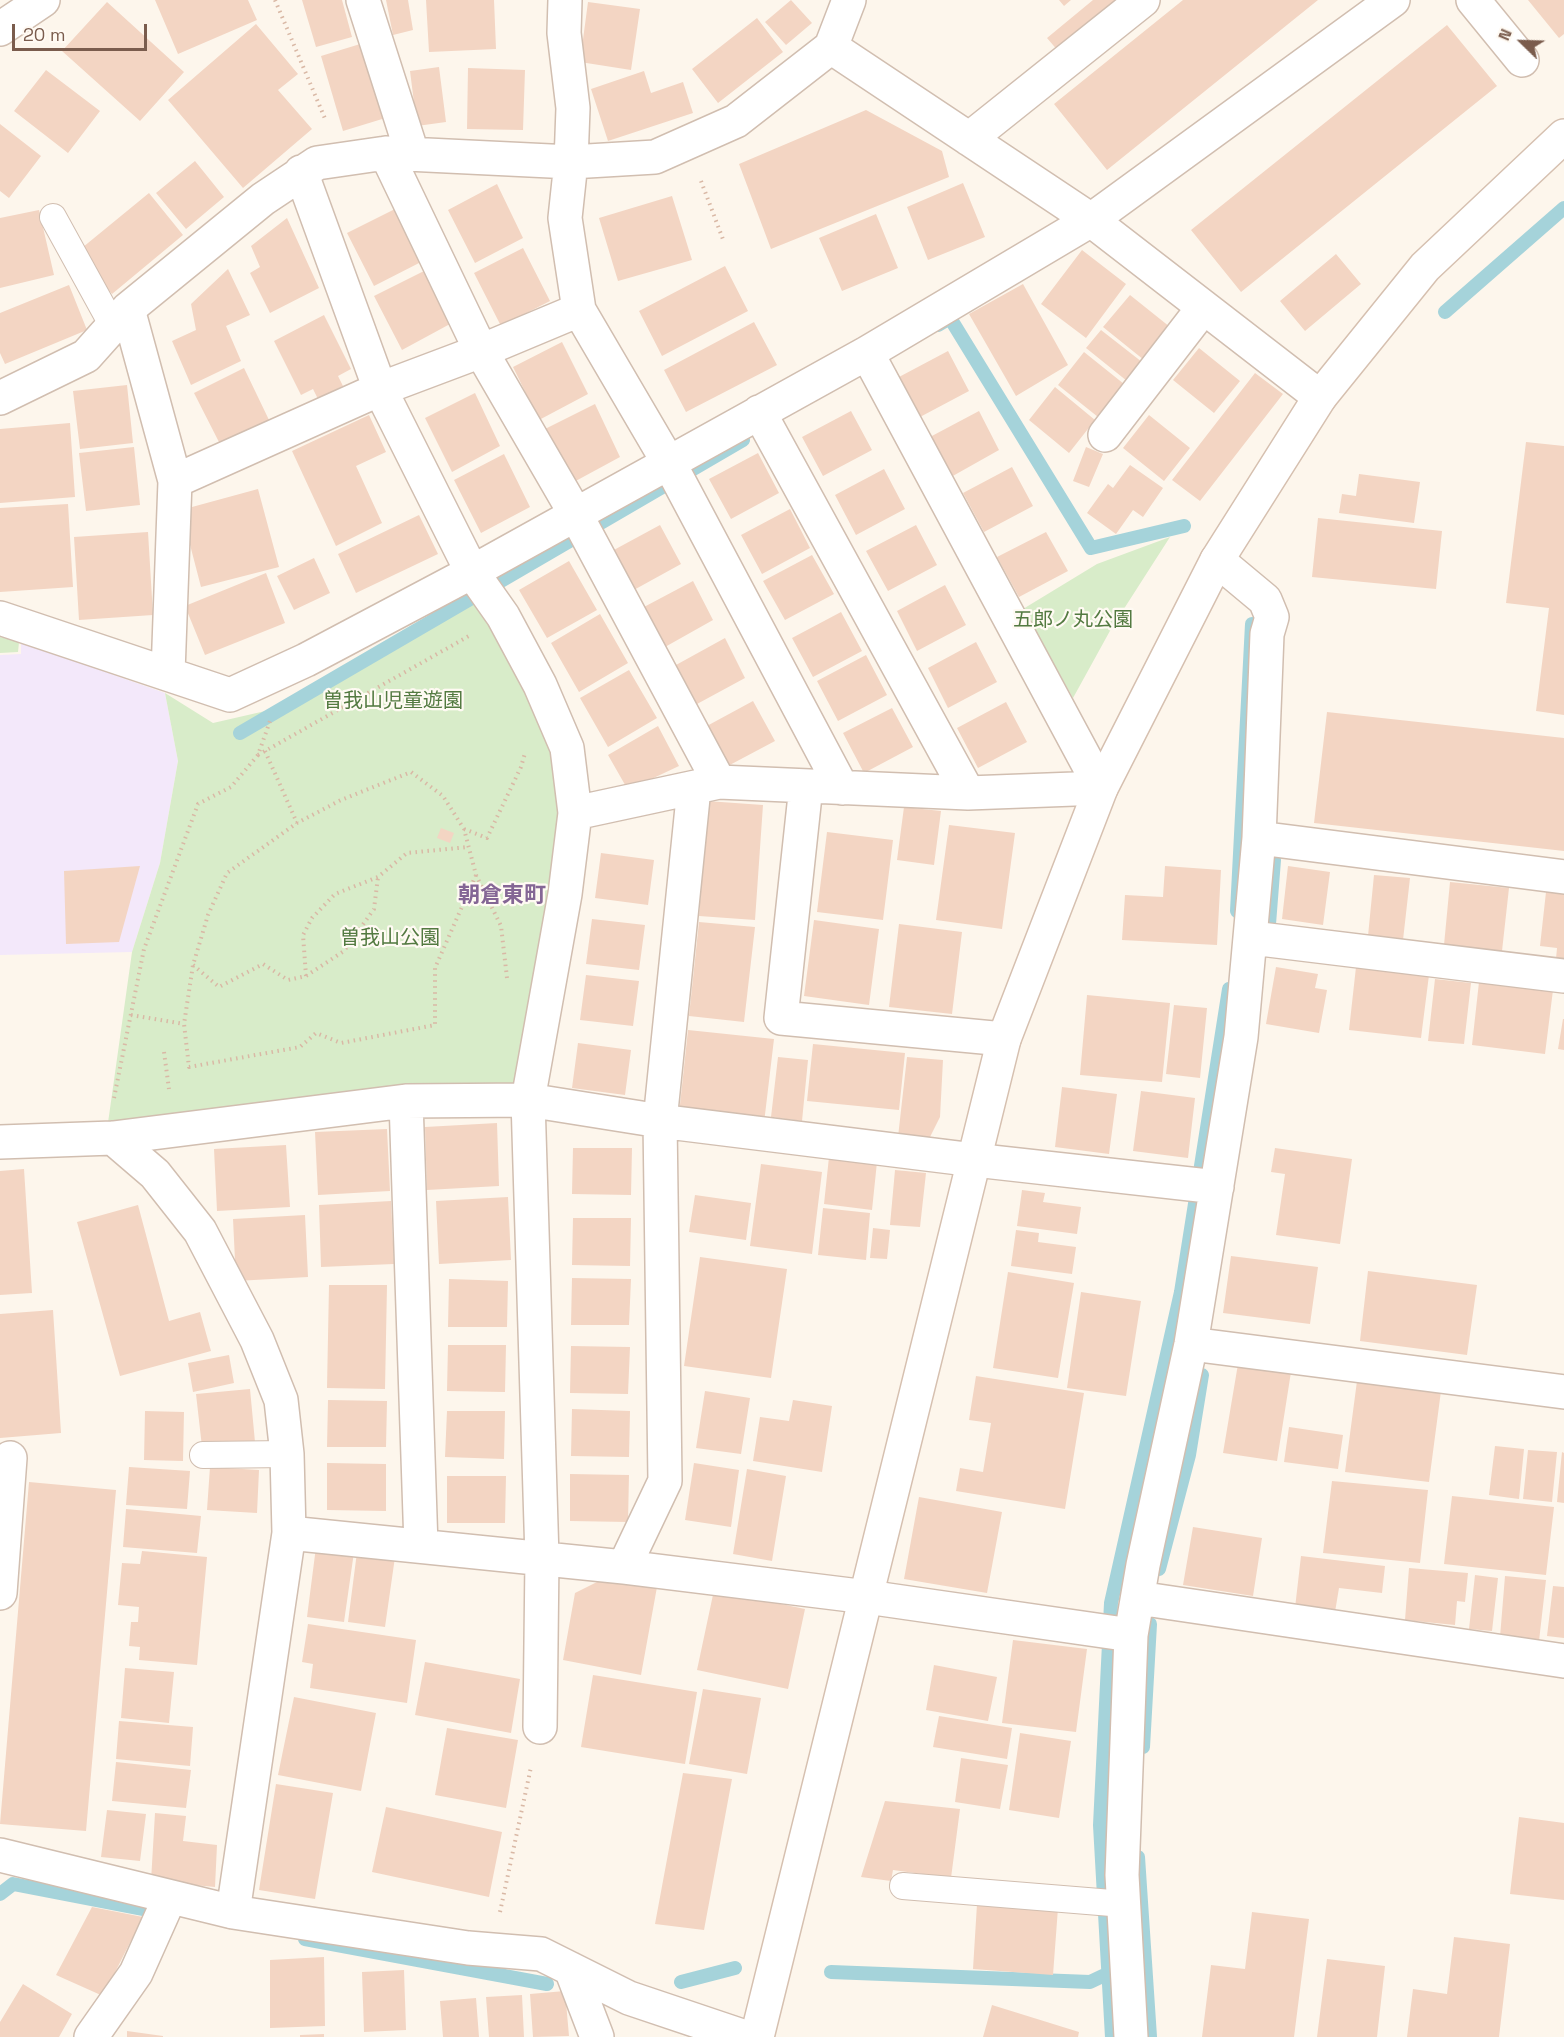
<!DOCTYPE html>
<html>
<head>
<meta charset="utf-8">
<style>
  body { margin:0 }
  #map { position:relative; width:1564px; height:2037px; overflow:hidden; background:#fdf6ec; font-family:"Space Grotesk",sans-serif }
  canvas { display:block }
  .north { position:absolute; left:1492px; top:12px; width:60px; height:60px; -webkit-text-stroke:4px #fffaf3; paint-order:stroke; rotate:293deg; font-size:16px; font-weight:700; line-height:24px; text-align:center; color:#7a5c4d }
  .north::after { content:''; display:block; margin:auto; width:21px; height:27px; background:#7a5c4d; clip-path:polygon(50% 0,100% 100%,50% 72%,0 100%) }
  .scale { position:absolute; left:12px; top:24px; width:135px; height:27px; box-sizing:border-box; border:3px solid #7a5c4d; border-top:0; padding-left:8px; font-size:18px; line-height:21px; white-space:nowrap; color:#7a5c4d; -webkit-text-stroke:4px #fffaf3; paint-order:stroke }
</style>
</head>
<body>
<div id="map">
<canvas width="1564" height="2037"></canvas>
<div class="north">N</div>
<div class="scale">20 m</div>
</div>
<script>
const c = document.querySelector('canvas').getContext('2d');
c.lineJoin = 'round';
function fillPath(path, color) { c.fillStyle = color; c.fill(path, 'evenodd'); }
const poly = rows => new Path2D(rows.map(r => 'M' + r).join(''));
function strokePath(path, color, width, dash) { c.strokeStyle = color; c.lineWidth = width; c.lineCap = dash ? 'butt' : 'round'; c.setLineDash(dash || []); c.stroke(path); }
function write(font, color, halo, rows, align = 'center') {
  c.font = font + ' "Space Grotesk","Noto Sans JP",sans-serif'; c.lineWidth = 4.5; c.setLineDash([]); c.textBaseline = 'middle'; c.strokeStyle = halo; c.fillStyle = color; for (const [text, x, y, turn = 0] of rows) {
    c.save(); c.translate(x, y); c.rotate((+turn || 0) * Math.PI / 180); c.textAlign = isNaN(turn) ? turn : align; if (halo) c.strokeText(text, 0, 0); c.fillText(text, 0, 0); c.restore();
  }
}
fillPath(poly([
  [21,642,165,693,178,761,160,863,132,952,0,955,0,655,21,654]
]), '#f3e8fa');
fillPath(poly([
  [1170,537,1111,629,1073,698,1023,609,1097,564],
  [477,598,567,748,528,1100,106,1137,132,952,160,863,178,761,165,693,213,723,274,709],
  [0,637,19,642,18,652,0,653]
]), '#d8ecc9');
strokePath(poly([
  [1445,312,1564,208],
  [938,325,950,318,1091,548,1184,526],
  [240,733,743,440],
  [1237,911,1252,624],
  [1269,924,1274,860],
  [1159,1569,1189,1455,1202,1375],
  [1143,1747,1150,1624],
  [1138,1857,1150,2037],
  [0,1894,13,1884,163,1913],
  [305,1939,547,1984],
  [831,1972,1090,1982,1109,1973],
  [681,1982,735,1968],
  [1112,2037,1100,1825,1111,1603,1181,1292,1229,989]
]), '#a5d3da', 14);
fillPath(poly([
  [155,0,248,0,257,20,178,54],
  [302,0,342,0,352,37,316,47],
  [386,0,408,0,413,30,393,35],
  [426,0,494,0,496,49,429,52],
  [791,0,812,23,786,45,765,22],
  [1059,0,1071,0,1064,6],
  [1093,0,1122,0,1059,52,1047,38],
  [1183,0,1318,0,1107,170,1054,104],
  [1528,0,1564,0,1564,34,1559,38],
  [107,2,184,72,140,121,62,51],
  [588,2,640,9,631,70,580,62],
  [757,18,783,52,718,103,692,69],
  [256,24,298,74,278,90,312,129,243,188,168,100],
  [1447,25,1497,86,1241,292,1191,230],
  [370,41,392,116,343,131,321,56],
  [439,67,446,122,417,126,410,71],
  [468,68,525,70,523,130,467,129],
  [46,70,100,111,68,153,14,111],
  [644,71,651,93,683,82,693,113,608,141,591,89],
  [866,110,942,151,949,177,771,249,739,164],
  [0,124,41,156,9,198,0,191],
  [195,161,224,197,186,229,156,193],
  [963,183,985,237,928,260,907,207],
  [497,184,523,238,475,263,448,210],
  [149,193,183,235,112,294,77,252],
  [672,196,692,260,618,281,599,218],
  [397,208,423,261,374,286,347,233],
  [39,210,54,275,0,288,0,218],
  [876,214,898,268,842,291,819,238],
  [287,218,319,288,270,313,250,273,260,267,251,246],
  [523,248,550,301,501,326,474,273],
  [1082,250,1126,284,1086,338,1041,304],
  [1336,254,1361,284,1305,331,1280,301],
  [725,266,748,311,662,356,639,311],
  [228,269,250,315,226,326,241,361,191,385,172,341,196,330,191,304],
  [424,271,450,324,402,350,374,296],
  [1023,284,1068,365,1016,396,969,314],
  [69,285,87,330,5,364,0,353,0,313],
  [1130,295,1170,327,1144,360,1103,327],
  [324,315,351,369,338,376,343,386,318,399,313,389,301,395,274,341],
  [754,322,777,365,686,412,664,370],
  [1101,330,1142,362,1127,381,1086,348],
  [562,342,588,394,539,420,513,367],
  [1199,348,1240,381,1214,413,1173,380],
  [948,351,969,391,920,417,899,377],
  [1084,352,1124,384,1098,417,1058,385],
  [244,368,269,420,221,446,194,393],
  [1255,373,1283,394,1200,501,1172,480],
  [127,385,133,443,80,449,73,391],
  [1055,387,1095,420,1069,453,1029,420],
  [475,393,500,446,452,472,425,418],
  [595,404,620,457,572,483,545,429],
  [851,411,872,450,823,476,802,437],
  [979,411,999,450,951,477,930,437],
  [369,415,386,452,356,466,382,523,336,546,292,451],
  [1149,415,1190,448,1164,481,1123,448],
  [70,423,75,497,0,503,0,429],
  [1526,442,1564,446,1564,715,1536,711,1549,608,1506,603],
  [134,447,140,505,86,511,79,453],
  [1086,447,1103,454,1089,487,1073,481],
  [758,453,779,493,731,519,709,479],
  [504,454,530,507,481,533,454,480],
  [1130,465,1163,488,1143,517,1133,510,1116,534,1087,513,1108,484,1113,488],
  [1012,467,1033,506,984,532,963,493],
  [884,469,905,509,856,535,835,495],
  [1359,474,1420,482,1414,523,1339,513,1342,494,1356,496],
  [258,489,279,567,201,587,181,510],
  [68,504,73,587,0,592,0,508],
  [790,509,810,548,762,574,741,535],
  [419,515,438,554,356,593,338,554],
  [1318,518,1442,531,1436,589,1312,577],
  [660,525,681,564,632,591,612,551],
  [916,525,937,565,888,591,866,551],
  [148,532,153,615,79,620,74,537],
  [1046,532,1068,571,1019,597,997,557],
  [812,555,834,594,785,620,763,581],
  [314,558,330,593,294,610,277,576],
  [569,561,597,610,547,638,519,590],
  [266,573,285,623,205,655,185,606],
  [693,581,713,620,665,647,644,607],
  [945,585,966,625,917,651,897,611],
  [841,612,862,651,813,677,792,638],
  [600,614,628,663,579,692,551,643],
  [725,638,745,678,697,704,676,665],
  [976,642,997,682,948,708,928,668],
  [866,655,887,695,838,721,817,681],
  [629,670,657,718,608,747,580,698],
  [753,701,775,741,726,767,705,727],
  [1006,702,1027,742,978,768,957,728],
  [892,708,913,747,864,773,843,733],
  [1327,712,1564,738,1564,851,1314,823],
  [658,726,679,766,628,790,608,755],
  [707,801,763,805,755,920,699,916],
  [904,807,941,811,934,865,897,860],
  [949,825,1015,833,1002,929,936,920],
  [441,828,454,833,450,843,437,838],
  [827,832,893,840,883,920,817,912],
  [601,853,654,860,648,905,595,898],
  [140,866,119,942,66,944,64,871],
  [1165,866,1221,870,1217,945,1122,940,1125,895,1163,897],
  [1288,866,1330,872,1323,925,1282,919],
  [1374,875,1410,878,1403,940,1368,936],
  [1450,882,1509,888,1502,951,1444,945],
  [1546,892,1564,894,1564,960,1556,959,1557,948,1540,946],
  [592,919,645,925,639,970,586,964],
  [814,920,879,929,869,1005,804,996],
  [699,922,755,927,744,1022,689,1016],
  [899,924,962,932,952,1014,889,1007],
  [1276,967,1318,974,1315,988,1327,990,1319,1033,1266,1024],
  [1356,967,1429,975,1421,1038,1349,1030],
  [586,975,639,981,633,1026,580,1020],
  [1435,979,1471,983,1464,1044,1428,1041],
  [1479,982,1553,990,1545,1054,1472,1045],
  [1087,995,1170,1003,1162,1082,1080,1075],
  [1174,1005,1207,1008,1200,1078,1166,1074],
  [1563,1019,1564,1019,1564,1050,1558,1049],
  [688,1030,774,1039,764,1123,679,1114],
  [578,1043,631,1050,625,1095,572,1088],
  [813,1044,905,1053,899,1110,807,1101],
  [778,1057,808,1060,802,1121,771,1117],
  [907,1057,943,1060,940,1117,928,1141,898,1137],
  [1062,1087,1117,1094,1109,1154,1055,1147],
  [1141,1091,1195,1098,1188,1158,1133,1151],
  [497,1123,499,1186,427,1190,425,1127],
  [387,1129,390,1191,318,1195,315,1132],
  [286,1145,290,1207,217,1211,214,1149],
  [573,1148,632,1148,631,1195,572,1194],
  [1275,1148,1352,1159,1340,1244,1276,1235,1285,1174,1271,1172],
  [829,1157,877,1162,872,1210,824,1204],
  [761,1164,822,1172,812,1254,750,1246],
  [24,1169,32,1293,0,1295,0,1171],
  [895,1170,926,1173,920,1227,890,1225],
  [1022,1190,1045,1193,1043,1202,1081,1207,1077,1234,1017,1226],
  [695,1195,751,1203,746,1240,689,1232],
  [508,1197,511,1260,439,1264,436,1201],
  [391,1201,394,1264,321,1267,319,1205],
  [138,1205,169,1321,200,1312,211,1351,120,1376,77,1222],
  [823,1208,870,1213,866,1260,818,1255],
  [305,1215,308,1277,236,1281,233,1219],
  [573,1218,631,1218,630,1266,572,1265],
  [873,1228,890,1230,887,1259,870,1258],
  [1016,1230,1039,1233,1038,1242,1076,1247,1072,1274,1011,1266],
  [1231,1256,1318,1267,1310,1324,1223,1313],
  [700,1257,787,1269,771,1378,684,1366],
  [1368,1271,1477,1285,1467,1355,1360,1341],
  [1008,1272,1074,1283,1058,1378,993,1368],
  [572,1278,631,1279,629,1325,571,1325],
  [449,1279,508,1281,507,1327,448,1327],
  [329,1285,387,1285,385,1389,327,1388],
  [1081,1292,1141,1301,1126,1396,1067,1388],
  [53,1310,61,1433,0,1438,0,1314],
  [448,1345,506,1345,505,1392,447,1391],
  [571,1346,630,1347,628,1394,570,1393],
  [229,1355,234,1383,193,1392,188,1363],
  [1238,1364,1291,1372,1277,1461,1223,1453],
  [976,1376,1084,1393,1065,1509,956,1491,960,1468,983,1472,991,1423,969,1420],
  [1357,1381,1441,1391,1429,1482,1345,1472],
  [250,1389,255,1442,202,1447,196,1394],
  [705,1391,750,1398,741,1454,696,1448],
  [328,1400,387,1401,386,1447,327,1447],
  [793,1400,832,1406,822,1472,753,1461,760,1417,789,1421],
  [572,1409,630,1411,629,1457,571,1456],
  [145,1411,184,1412,183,1461,144,1460],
  [447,1411,505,1411,504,1459,445,1457],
  [1289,1427,1343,1435,1338,1469,1284,1462],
  [1495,1446,1524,1449,1519,1499,1489,1495],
  [1528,1450,1557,1452,1552,1502,1523,1499],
  [1562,1452,1564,1453,1564,1503,1557,1502],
  [327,1463,386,1464,386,1511,327,1510],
  [694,1463,739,1470,731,1527,685,1520],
  [129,1467,190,1471,187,1509,126,1505],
  [210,1467,259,1470,257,1513,207,1510],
  [747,1469,786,1476,772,1561,733,1554],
  [570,1474,629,1475,628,1522,570,1521],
  [447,1476,506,1476,505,1523,447,1523],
  [1332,1481,1428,1490,1420,1563,1323,1553],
  [29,1482,116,1490,86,1831,0,1824],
  [1452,1496,1554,1507,1546,1575,1444,1564],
  [919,1497,1002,1512,987,1593,904,1579],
  [126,1509,201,1516,197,1553,123,1547],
  [1193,1527,1262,1538,1253,1596,1183,1585],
  [316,1547,354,1552,344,1622,307,1617],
  [142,1551,207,1557,197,1665,139,1660,140,1647,129,1646,131,1622,138,1622,139,1607,118,1605,122,1563,140,1564],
  [357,1552,395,1557,385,1627,348,1622],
  [1301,1556,1385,1566,1382,1593,1339,1588,1335,1612,1295,1608],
  [1409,1568,1468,1573,1465,1602,1457,1601,1455,1625,1405,1620],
  [1475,1575,1498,1578,1492,1631,1469,1629],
  [1505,1576,1546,1580,1539,1641,1500,1637],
  [605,1578,657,1587,641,1675,563,1660,575,1593],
  [1553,1586,1564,1587,1564,1638,1547,1636],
  [714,1590,805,1609,788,1689,697,1670],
  [308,1624,416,1640,407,1703,310,1688,313,1664,302,1662],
  [1013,1640,1087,1649,1076,1732,1002,1723],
  [425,1662,520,1679,511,1733,415,1715],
  [934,1665,997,1677,988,1721,926,1710],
  [125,1668,174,1672,169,1723,121,1718],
  [593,1675,697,1692,685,1764,581,1747],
  [703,1689,761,1698,747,1774,689,1764],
  [294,1697,376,1713,361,1791,278,1775],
  [939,1716,1012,1728,1007,1759,933,1747],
  [119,1721,193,1727,190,1766,116,1759],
  [447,1728,518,1740,506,1808,435,1795],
  [1020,1733,1071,1741,1059,1818,1009,1810],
  [961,1758,1008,1765,1000,1809,955,1802],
  [116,1762,191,1770,186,1808,112,1801],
  [683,1773,732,1779,704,1930,655,1924],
  [276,1784,333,1793,315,1899,259,1890],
  [885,1801,960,1809,951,1878,893,1870,891,1881,861,1877],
  [386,1807,502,1832,489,1897,372,1872],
  [107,1810,146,1814,140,1861,101,1857],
  [155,1813,186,1816,183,1841,217,1845,215,1887,151,1881],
  [1519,1817,1564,1823,1564,1900,1510,1894],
  [977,1904,1058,1908,1053,1975,973,1969],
  [92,1907,143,1917,103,1996,56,1975],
  [1252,1912,1309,1919,1294,2037,1202,2037,1211,1965,1245,1969],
  [1454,1937,1510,1944,1499,2037,1407,2037,1413,1989,1447,1994],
  [324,1957,325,2026,270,2028,270,1960],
  [1327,1959,1385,1966,1377,2037,1317,2037],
  [404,1970,406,2030,364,2032,362,1972],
  [23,1984,72,2014,59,2037,0,2037,0,2022],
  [565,1991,569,2036,533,2037,530,1994],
  [522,1995,524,2037,489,2037,486,1997],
  [476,1998,479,2037,443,2037,440,2001],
  [992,2005,1079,2032,1078,2037,983,2037],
  [127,2031,163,2036,163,2037,127,2037],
  [324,2034,324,2037,300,2037,300,2035]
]), '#f3d5c3');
const lane = poly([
  [53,217,113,326],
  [203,1455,287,1454],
  [903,1886,1124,1904]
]);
const street = poly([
  [363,0,412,153],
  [565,0,564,33,573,108,571,162,565,218,579,310,674,472,842,788],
  [1473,0,1522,60],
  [0,29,43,0],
  [831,47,1091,220,1320,397],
  [969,139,1143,0],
  [386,153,481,351,575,513,719,782],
  [301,172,380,389,472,572,503,616,540,685,567,748,575,813,565,894,528,1100,542,1558,540,1727],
  [128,309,175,481,168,673],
  [0,398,86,356,128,309,263,199,317,163,386,153,571,162,655,157,736,121,831,47,849,0],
  [759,412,968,793],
  [1105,435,1203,308],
  [175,481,380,389,481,351,579,310],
  [0,618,230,695,306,660,472,572,867,353,1091,220,1393,0],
  [806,786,781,1018,1004,1039],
  [575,813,719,782,968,793,1101,788,867,353],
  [1259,838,1564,877],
  [1252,938,1564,976],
  [406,1101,421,1546],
  [113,1138,155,1174,200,1231,257,1340,281,1400,287,1454,289,1533,233,1912],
  [0,1142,113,1138,406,1101,528,1100,660,1121,975,1160,1217,1187],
  [1191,1344,1564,1392],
  [289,1533,624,1567,867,1597,1131,1635],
  [624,1567,665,1481,660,1121,694,788],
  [0,1593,10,1458],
  [1138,1598,1564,1661],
  [0,1855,233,1912,468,1948,541,1954,629,1998,745,2037],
  [571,1969,597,2037],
  [91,2037,136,1973,170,1897],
  [1131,2037,1122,1875,1131,1635,1143,1565,1191,1344,1241,1037,1259,838,1267,634,1272,617,1265,600,1217,560]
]);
const secondary = poly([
  [757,2037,1004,1039,1101,788,1217,560,1320,397,1425,267,1564,136]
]);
strokePath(lane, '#d1beb0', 28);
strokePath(street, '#d1beb0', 36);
strokePath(secondary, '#d6c0b0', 36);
strokePath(poly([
  [275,0,326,121],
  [701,181,724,242],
  [265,751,297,823],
  [258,755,469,636],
  [464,829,487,838,521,767,525,753],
  [476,875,435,968,435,1025,341,1043,316,1033,300,1047,189,1067,184,1024,193,965,208,915,227,873,297,823,341,800,411,772,443,796,464,829,476,875,501,926,507,978],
  [193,965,219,987,263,964,288,980,306,976,344,951,374,909,378,877],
  [306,976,303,935,312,918,335,894,378,877,407,853,468,847],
  [131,1015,184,1024],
  [164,1052,169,1089],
  [114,1098,144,949,198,804,231,787,258,755,270,721],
  [500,1912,531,1767]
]), '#d9b8a5', 4, [1.5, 4.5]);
strokePath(lane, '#fff', 26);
strokePath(street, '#fff', 33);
strokePath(secondary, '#fff', 33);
write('20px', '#537a41', '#fffaf3', [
  ["五郎ノ丸公園",1073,621],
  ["曽我山児童遊園",393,702],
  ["曽我山公園",390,939]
]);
write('bold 22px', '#846695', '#fffaf3', [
  ["朝倉東町",502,896]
]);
</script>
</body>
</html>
